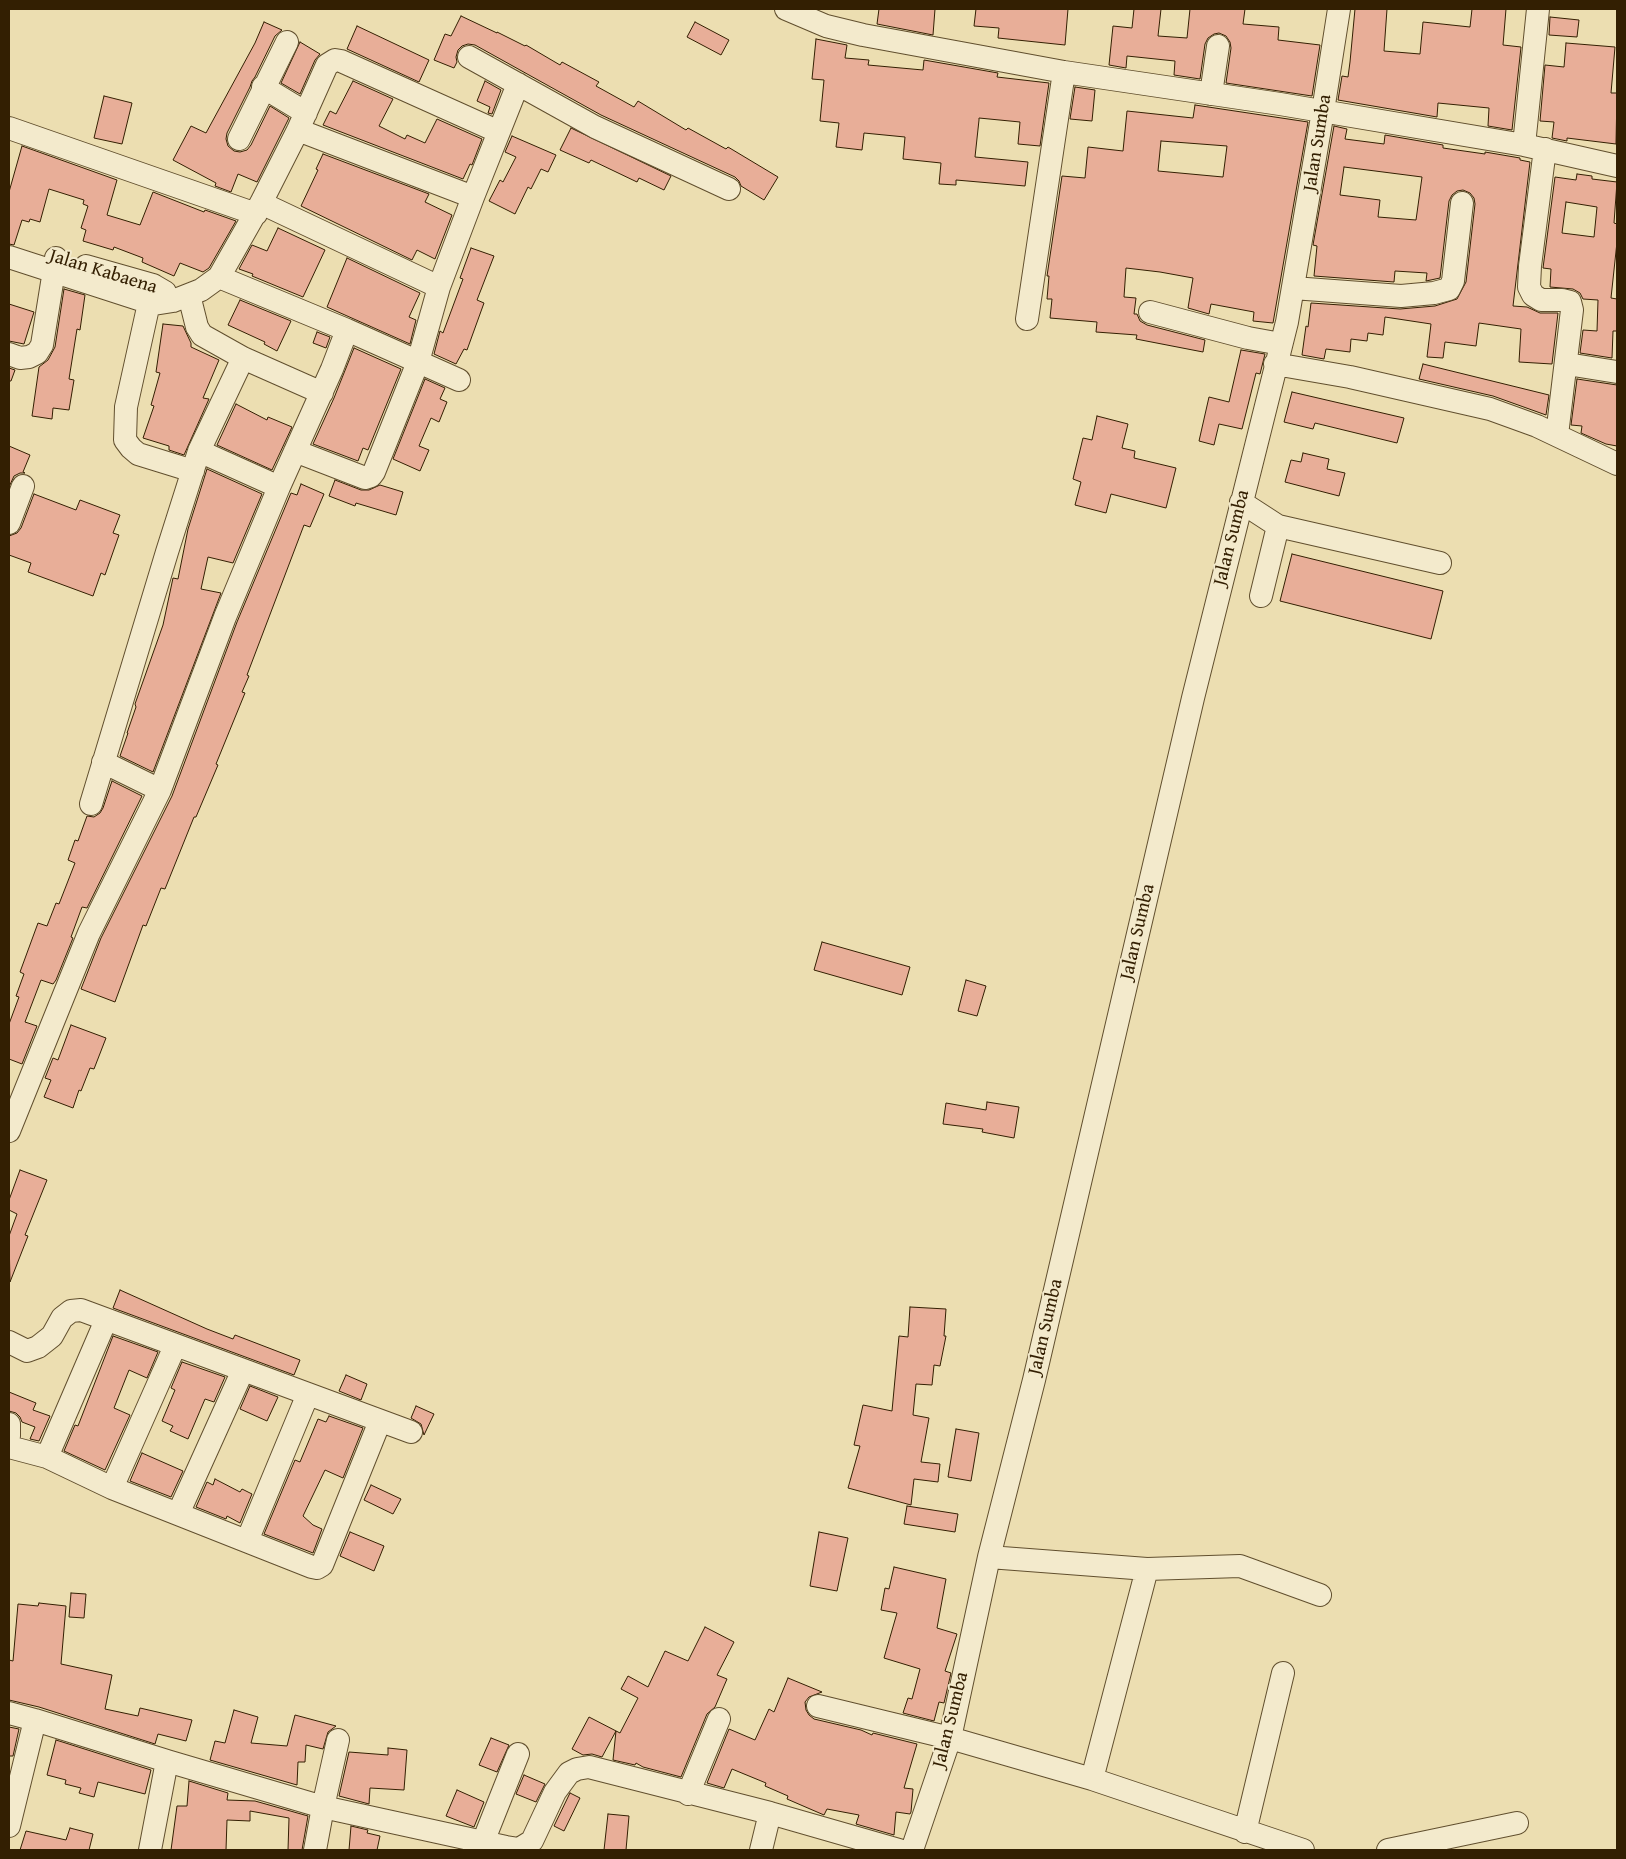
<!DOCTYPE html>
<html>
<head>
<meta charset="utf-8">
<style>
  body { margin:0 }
  #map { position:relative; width:1626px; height:1859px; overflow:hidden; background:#ecdeb1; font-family:"Gentium Book Plus",serif }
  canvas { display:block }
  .frame { position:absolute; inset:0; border:10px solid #331f02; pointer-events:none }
</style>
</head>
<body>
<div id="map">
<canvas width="1626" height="1859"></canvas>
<div class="frame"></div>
</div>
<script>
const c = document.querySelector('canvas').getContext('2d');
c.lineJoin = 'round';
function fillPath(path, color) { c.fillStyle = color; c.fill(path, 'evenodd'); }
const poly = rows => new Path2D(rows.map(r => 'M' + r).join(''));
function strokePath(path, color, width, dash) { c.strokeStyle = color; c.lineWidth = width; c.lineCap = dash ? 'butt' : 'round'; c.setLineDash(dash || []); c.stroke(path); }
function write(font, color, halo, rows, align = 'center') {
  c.font = font + ' "Gentium Book Plus",serif'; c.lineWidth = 4; c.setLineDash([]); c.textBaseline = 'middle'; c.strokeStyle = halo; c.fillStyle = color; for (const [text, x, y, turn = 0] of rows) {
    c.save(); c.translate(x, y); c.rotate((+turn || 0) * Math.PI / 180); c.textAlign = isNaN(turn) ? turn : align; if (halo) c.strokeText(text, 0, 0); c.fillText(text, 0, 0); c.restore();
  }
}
const building = poly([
  [879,9,935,9,933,35,877,24,879,9],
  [976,9,1068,9,1065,45,998,38,999,28,974,26,976,9],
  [1134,9,1161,9,1158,36,1187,38,1190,9,1245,9,1243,24,1279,27,1278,40,1320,45,1312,96,1226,83,1231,48,1230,42,1226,36,1219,33,1214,34,1208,38,1205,44,1200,79,1174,75,1175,61,1127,56,1126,68,1109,65,1113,26,1132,28,1134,9],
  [1355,9,1387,9,1384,51,1420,54,1423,22,1470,27,1472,9,1506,9,1503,45,1521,47,1512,130,1488,126,1489,108,1438,103,1437,117,1338,100,1342,76,1348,77,1350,62,1355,9],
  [461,16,497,33,497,32,525,46,526,45,560,65,562,62,599,82,596,86,634,107,638,101,686,130,688,128,726,149,728,147,778,177,764,200,741,186,739,181,735,177,601,115,475,45,468,44,462,46,458,50,456,57,457,62,454,68,434,60,445,34,451,36,461,16],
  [1550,17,1579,20,1577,37,1549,35,1550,17],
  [264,22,282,30,275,36,255,77,252,81,250,87,227,133,226,139,228,146,234,151,240,152,247,150,251,145,270,106,289,118,257,182,238,174,231,192,215,186,216,183,173,160,191,126,206,133,255,43,264,22],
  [695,22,729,40,721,55,687,37,695,22],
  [357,26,429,60,419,82,347,49,357,26],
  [816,39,847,45,845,58,869,60,868,65,923,70,924,60,998,73,997,77,1049,83,1040,146,1018,144,1020,122,979,118,979,120,975,157,1028,162,1025,186,956,180,956,185,939,184,941,163,903,159,905,137,864,133,862,150,836,147,839,123,820,121,824,80,812,79,816,39],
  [300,42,320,54,315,60,300,94,281,83,300,42],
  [1566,43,1615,47,1611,93,1617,93,1616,144,1567,138,1567,141,1552,138,1554,122,1540,121,1545,65,1564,67,1566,43],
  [353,81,393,99,379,126,405,139,407,135,425,143,437,119,482,139,472,165,470,164,463,179,323,125,330,111,336,114,353,81],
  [485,81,501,90,492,114,488,113,490,107,477,101,485,81],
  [1075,87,1095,90,1092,121,1070,119,1075,87],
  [104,96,132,103,122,144,94,138,104,96],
  [1195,105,1308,122,1273,323,1253,321,1254,312,1211,304,1209,314,1188,308,1193,278,1160,272,1126,268,1124,297,1136,298,1134,314,1137,314,1140,321,1147,325,1205,340,1203,352,1136,339,1137,335,1096,332,1097,322,1050,318,1052,299,1047,299,1049,276,1047,276,1062,176,1085,178,1088,147,1123,151,1127,111,1193,118,1195,105],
  [1161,141,1227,146,1223,177,1158,171,1161,141],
  [1334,126,1347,129,1345,139,1384,144,1385,135,1443,145,1443,148,1485,154,1485,152,1520,158,1520,160,1530,162,1513,306,1527,307,1540,313,1558,313,1552,364,1519,362,1521,329,1479,323,1476,346,1445,342,1443,358,1427,357,1431,324,1385,317,1383,335,1368,333,1367,341,1351,339,1350,352,1326,349,1324,359,1302,355,1306,326,1308,327,1311,303,1400,309,1435,306,1457,299,1466,282,1475,204,1474,198,1470,193,1463,190,1457,191,1452,195,1449,201,1440,278,1426,281,1427,273,1395,271,1394,282,1314,276,1317,246,1313,245,1334,126],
  [1344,167,1422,177,1416,220,1378,217,1380,200,1340,195,1344,167],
  [571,128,671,176,664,190,639,178,637,182,591,160,589,163,560,150,571,128],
  [512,136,556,155,548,172,541,169,531,189,528,187,515,214,489,201,500,180,503,182,516,157,505,152,512,136],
  [22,146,117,180,107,215,140,225,153,192,204,212,205,210,236,221,209,268,203,272,180,263,174,276,142,262,143,258,114,247,113,250,83,241,86,230,81,228,88,206,83,204,84,200,49,189,40,222,30,219,29,222,22,220,14,245,9,244,9,192,22,146],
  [323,154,429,194,425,202,452,215,435,259,417,250,412,260,301,206,318,170,316,169,323,154],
  [1577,174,1592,176,1592,179,1617,182,1614,223,1617,224,1617,242,1611,298,1617,299,1617,331,1613,331,1612,358,1580,353,1583,330,1597,331,1598,300,1583,299,1580,293,1573,289,1550,287,1551,269,1543,268,1555,177,1576,180,1577,174],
  [1566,202,1597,207,1594,237,1562,233,1566,202],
  [278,228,325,250,303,297,252,276,253,274,239,269,252,245,267,251,278,228],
  [471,248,494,256,477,300,484,303,467,350,464,349,456,364,434,354,440,331,443,333,463,279,460,278,471,248],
  [347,258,420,293,409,317,416,320,410,344,327,307,347,258],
  [64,289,85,295,80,330,77,329,69,379,74,380,69,410,53,408,52,419,32,416,39,367,48,360,55,347,64,289],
  [240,300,291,321,277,351,264,344,265,342,228,325,240,300],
  [9,304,34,312,24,344,9,341,9,304],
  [163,324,183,326,191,343,191,347,219,360,203,398,209,399,184,455,169,450,169,446,143,438,154,406,151,405,160,373,156,372,163,324],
  [317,332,330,337,326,348,313,343,317,332],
  [354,348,401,369,368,450,363,448,358,461,313,444,334,398,354,348],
  [1241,350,1265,354,1260,374,1256,373,1242,429,1219,424,1214,445,1199,441,1209,397,1229,402,1241,350],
  [1423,364,1549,395,1546,415,1493,396,1419,379,1423,364],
  [9,368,15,370,11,381,9,381,9,368],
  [425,379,445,388,440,399,447,402,439,422,431,418,419,446,429,450,420,471,393,459,425,379],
  [1577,379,1617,385,1617,446,1606,444,1581,433,1582,426,1571,425,1577,379],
  [1292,392,1404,418,1397,443,1315,423,1313,429,1284,422,1292,392],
  [236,404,267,420,268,417,292,427,272,470,217,445,236,404],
  [1097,416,1128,424,1122,448,1135,451,1134,458,1176,468,1166,508,1111,494,1106,513,1075,505,1081,482,1073,479,1083,438,1092,440,1097,416],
  [9,446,30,455,23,472,25,473,20,473,14,476,9,487,9,446],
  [1303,453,1329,459,1327,469,1345,473,1339,496,1285,482,1291,460,1301,462,1303,453],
  [207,469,262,494,233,563,208,557,201,589,221,593,153,772,120,756,128,733,127,733,136,707,135,704,163,625,173,578,178,579,188,529,207,469],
  [335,480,361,490,369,490,380,485,403,492,396,515,356,503,355,506,329,496,335,480],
  [301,484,324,494,310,527,304,525,247,675,249,676,242,692,245,693,216,764,218,765,196,817,194,817,165,889,161,888,146,926,143,925,115,1002,81,989,101,938,172,796,237,622,291,493,297,495,301,484],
  [34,494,76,510,80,500,120,515,113,533,119,535,105,575,101,573,93,596,28,572,31,563,9,555,9,536,17,533,21,528,34,494],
  [1292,554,1443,591,1431,639,1280,601,1292,554],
  [112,781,142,796,87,908,82,907,71,937,73,938,56,980,53,984,41,980,25,1022,37,1026,22,1064,9,1059,9,1024,19,997,16,996,24,974,20,972,38,923,47,926,56,903,59,904,75,863,68,860,75,840,78,841,87,816,94,817,100,813,103,808,112,781],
  [822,942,910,967,902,995,814,970,822,942],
  [966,980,986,986,977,1016,958,1011,966,980],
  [71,1025,106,1038,94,1069,90,1068,81,1091,79,1090,73,1108,44,1097,51,1080,45,1078,53,1058,58,1060,71,1025],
  [987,1102,1019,1107,1014,1138,982,1132,983,1129,943,1124,946,1103,986,1110,987,1102],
  [20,1170,47,1180,25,1235,28,1236,10,1282,9,1236,17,1214,9,1210,9,1200,20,1170],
  [120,1290,207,1329,233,1339,235,1335,300,1360,294,1375,113,1308,120,1290],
  [910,1307,946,1309,944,1336,946,1336,940,1366,934,1365,932,1385,916,1384,913,1415,929,1418,921,1462,940,1464,938,1482,914,1479,911,1505,848,1488,860,1446,854,1445,863,1405,892,1411,899,1336,908,1337,910,1307],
  [113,1336,158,1352,147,1378,129,1370,114,1408,130,1415,105,1470,64,1451,75,1425,78,1426,113,1336],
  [182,1362,225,1377,214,1402,205,1399,188,1439,170,1431,173,1426,162,1421,175,1390,171,1388,182,1362],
  [346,1375,367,1384,361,1400,339,1391,346,1375],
  [250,1386,278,1397,267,1421,240,1409,250,1386],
  [9,1392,36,1403,33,1410,50,1416,39,1441,30,1439,35,1427,22,1422,20,1417,16,1413,9,1411,9,1392],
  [416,1406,434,1414,424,1435,421,1424,411,1418,416,1406],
  [329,1416,363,1428,343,1478,325,1470,303,1516,313,1525,322,1529,313,1553,264,1534,295,1460,300,1462,318,1419,326,1422,329,1416],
  [956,1429,979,1433,971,1481,948,1477,956,1429],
  [142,1453,183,1471,171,1497,130,1481,142,1453],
  [215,1479,240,1492,242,1489,252,1494,240,1523,227,1516,226,1519,196,1507,207,1482,213,1485,215,1479],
  [371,1485,401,1499,393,1514,364,1500,371,1485],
  [907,1506,958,1514,955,1532,904,1524,907,1506],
  [350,1532,384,1546,374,1571,340,1556,350,1532],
  [819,1532,848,1538,837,1591,810,1586,819,1532],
  [894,1567,946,1579,937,1628,957,1634,945,1671,951,1673,944,1703,939,1702,934,1721,903,1713,908,1698,912,1699,920,1669,884,1658,897,1613,881,1610,885,1588,889,1589,894,1567],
  [71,1593,86,1594,84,1618,69,1617,71,1593],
  [39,1603,66,1606,61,1664,112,1675,105,1709,138,1716,140,1708,192,1720,186,1741,158,1734,155,1744,39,1707,9,1700,9,1660,13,1661,18,1604,38,1606,39,1603],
  [705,1627,734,1642,717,1675,727,1679,715,1707,707,1714,681,1777,643,1767,636,1763,635,1765,613,1760,616,1731,602,1757,592,1754,583,1755,572,1749,589,1717,620,1733,638,1698,621,1689,628,1676,648,1687,665,1651,688,1661,705,1627],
  [788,1678,822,1692,809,1697,805,1702,806,1710,809,1715,814,1719,861,1730,872,1735,873,1733,917,1744,904,1788,913,1789,911,1812,910,1814,896,1812,894,1835,856,1824,859,1815,827,1809,824,1815,787,1799,788,1796,765,1786,766,1783,732,1769,724,1788,707,1783,729,1729,755,1740,769,1709,774,1712,788,1678],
  [234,1710,258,1717,251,1743,287,1746,295,1715,336,1726,328,1732,323,1749,306,1745,305,1762,298,1762,297,1785,210,1760,215,1741,225,1743,234,1710],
  [9,1727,19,1729,13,1756,9,1756,9,1727],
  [491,1738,509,1745,497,1772,479,1765,491,1738],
  [56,1740,151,1770,145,1794,98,1782,94,1797,79,1793,81,1788,65,1784,66,1780,47,1775,56,1740],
  [388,1748,407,1750,404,1790,370,1788,369,1804,339,1796,349,1752,388,1755,388,1748],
  [524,1775,545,1784,536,1802,516,1794,524,1775],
  [189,1781,228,1793,227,1800,255,1801,308,1816,302,1850,288,1850,289,1818,250,1811,250,1821,227,1820,226,1850,171,1850,177,1806,187,1806,189,1781],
  [457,1790,484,1802,474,1827,446,1816,457,1790],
  [570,1793,580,1798,564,1831,554,1826,570,1793],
  [608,1814,629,1816,626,1850,604,1850,608,1814],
  [351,1826,368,1830,367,1833,380,1836,377,1850,349,1850,351,1826],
  [70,1828,93,1834,89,1850,20,1850,26,1831,66,1840,70,1828]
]);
fillPath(building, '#e8ae98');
strokePath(building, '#331f02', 1);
const minor = poly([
  [786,9,826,26,863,35,1064,72,1280,104,1524,145,1617,166],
  [469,57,595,127,729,189],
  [263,87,306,113],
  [1211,94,1218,46],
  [9,128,256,214],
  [298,130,473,197],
  [239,139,287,42],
  [1524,145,1538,9],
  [1545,149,1530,266,1529,287,1533,295,1541,300,1562,300,1570,302,1572,310,1557,435],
  [261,203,439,287],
  [9,257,154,304,173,301,201,290,219,277,261,203,298,130,327,65,335,60,341,61,499,132],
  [86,266,153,285,165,292],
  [219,277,347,330,459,380],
  [153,285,126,407,125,440,131,448,138,454,193,471],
  [1293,288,1401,296,1434,293,1449,289,1453,281,1462,203],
  [189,295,197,327,202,335,243,358,322,393],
  [1150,312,1248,338,1281,344],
  [1027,319,1064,72],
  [9,354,20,358,29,357,37,353,42,345,56,258],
  [1275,364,1350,377,1490,409,1537,426,1617,464],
  [1567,364,1617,372],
  [199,451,279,487],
  [295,451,365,478,371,476,374,472,418,362,439,287,473,197,518,84],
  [1241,502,1278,526,1440,563],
  [9,523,23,486],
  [1261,596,1278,526],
  [103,762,160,790],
  [91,804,167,552,199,451,243,358],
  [9,1131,89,933,160,790,225,617,279,487,332,369,347,330],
  [9,1342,27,1351,38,1347,52,1336,62,1318,71,1311,81,1310,411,1432],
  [9,1424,9,1436],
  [9,1445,13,1448,47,1457,112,1488,312,1567,317,1568,322,1565,380,1421],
  [47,1457,106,1320],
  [112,1488,175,1346],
  [178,1514,243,1370],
  [247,1541,308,1394],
  [989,1557,1147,1569,1240,1566,1320,1595],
  [818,1706,950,1738,1092,1779,1303,1850],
  [9,1713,35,1720,9,1826],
  [35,1720,167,1761,150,1850],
  [167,1761,323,1807,338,1740],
  [1092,1779,1147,1569],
  [688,1794,719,1719],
  [1245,1832,1283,1673],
  [483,1842,518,1754],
  [315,1850,323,1807,506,1847,519,1849,532,1841,555,1792,569,1773,577,1769,589,1767,770,1813,899,1850],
  [761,1850,770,1813],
  [912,1850,950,1738,989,1557,1034,1380,1193,698,1287,322,1323,111,1339,9],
  [1388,1850,1517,1823]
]);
strokePath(minor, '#614f2e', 24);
strokePath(minor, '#f3eacc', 22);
write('19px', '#331f02', '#f3eacc', [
  ["Jalan Sumba",1318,143,-81],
  ["Jalan Kabaena",103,272,17],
  ["Jalan Sumba",1232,538,-76],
  ["Jalan Sumba",1138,932,-77],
  ["Jalan Sumba",1046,1327,-77],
  ["Jalan Sumba",951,1720,-76]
]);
</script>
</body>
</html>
